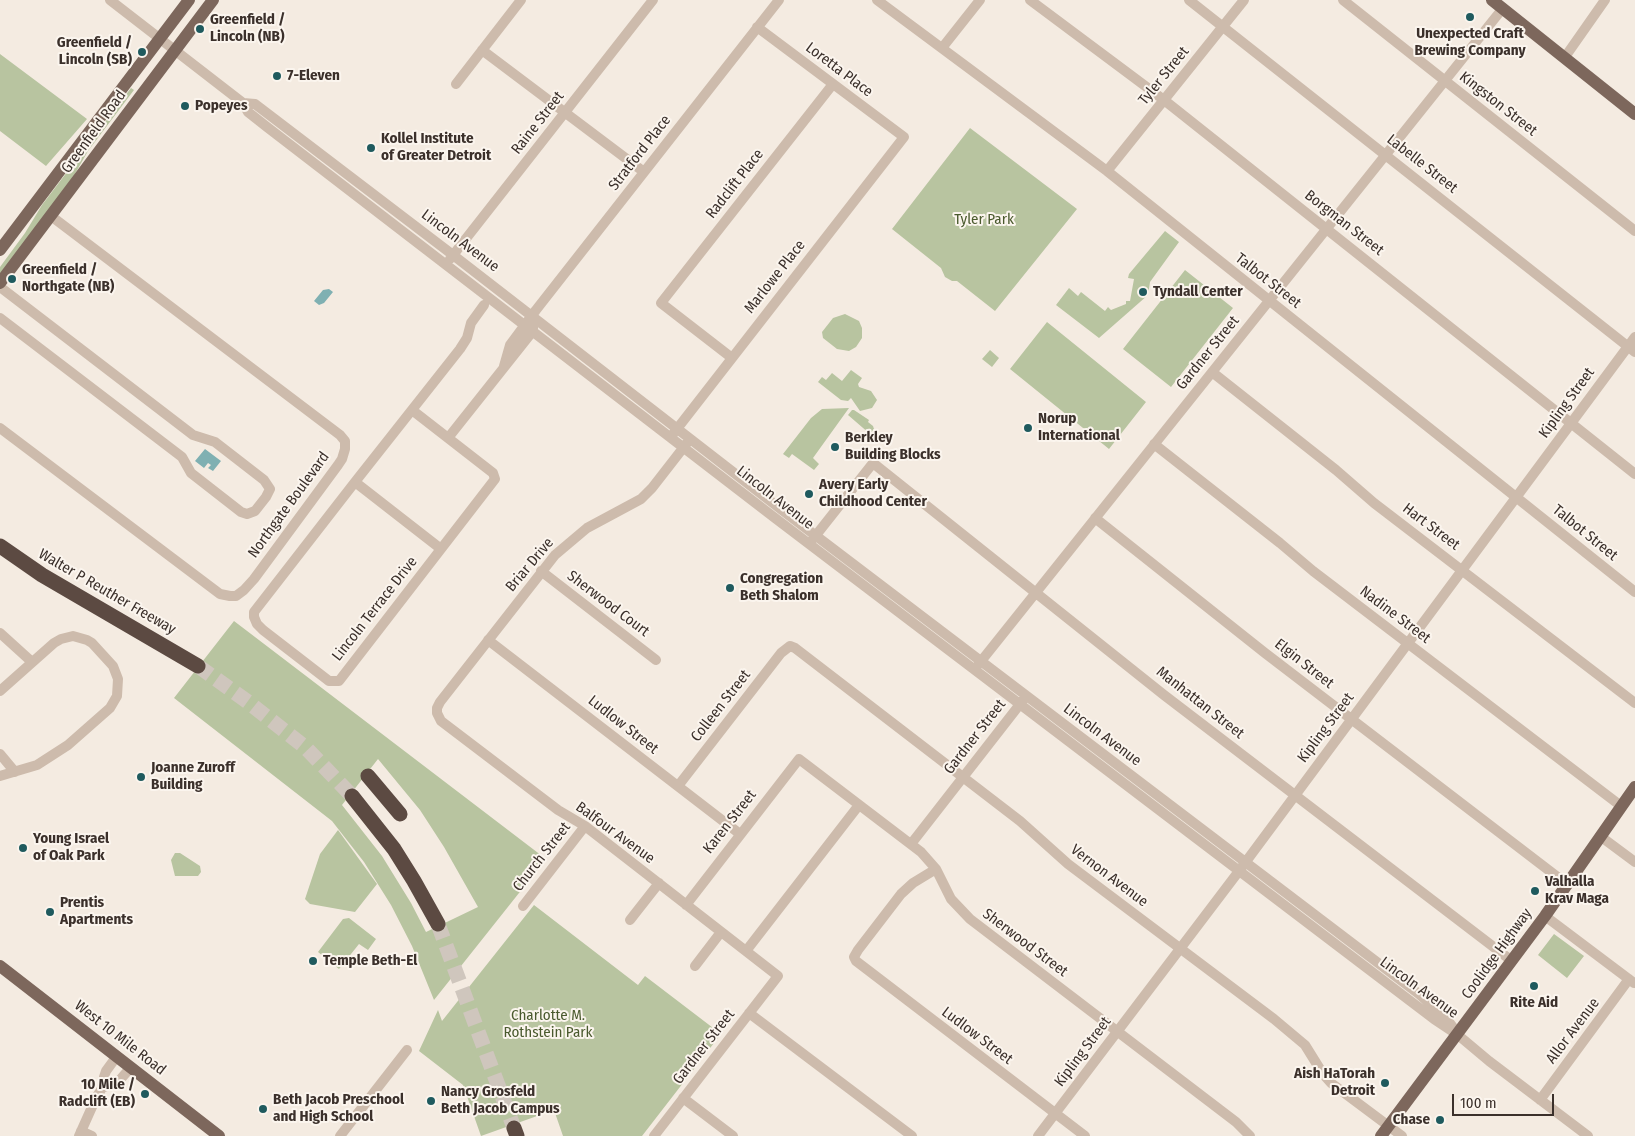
<!DOCTYPE html>
<html>
<head>
<meta charset="utf-8">
<style>
  body { margin:0 }
  #map { position:relative; width:1635px; height:1136px; overflow:hidden; background:#f4ebe1; font-family:"Fira Sans Condensed",sans-serif }
  canvas { display:block }
  .scale { position:absolute; left:1452px; top:1094px; width:102px; height:22px; box-sizing:border-box; border:2px solid #3b302b; border-top:0; padding-left:6px; font-size:15px; line-height:18px; white-space:nowrap; color:#3b302b; -webkit-text-stroke:4px #fbf5ee; paint-order:stroke }
</style>
</head>
<body>
<div id="map">
<canvas width="1635" height="1136"></canvas>
<div class="scale">100 m</div>
</div>
<script>
const c = document.querySelector('canvas').getContext('2d');
c.lineJoin = 'round';
function fillPath(path, color) { c.fillStyle = color; c.fill(path, 'evenodd'); }
const poly = rows => new Path2D(rows.map(r => 'M' + r).join(''));
function strokePath(path, color, width, dash) { c.strokeStyle = color; c.lineWidth = width; c.lineCap = dash ? 'butt' : 'round'; c.setLineDash(dash || []); c.stroke(path); }
function write(font, color, halo, rows, align = 'center') {
  c.font = font + ' "Fira Sans Condensed",sans-serif'; c.lineWidth = 4; c.setLineDash([]); c.textBaseline = 'middle'; c.strokeStyle = halo; c.fillStyle = color; for (const [text, x, y, turn = 0] of rows) {
    c.save(); c.translate(x, y); c.rotate((+turn || 0) * Math.PI / 180); c.textAlign = isNaN(turn) ? turn : align; if (halo) c.strokeText(text, 0, 0); c.fillText(text, 0, 0); c.restore();
  }
}
fillPath(poly([
  [0,54,87,119,46,166,0,131],
  [131,88,134,90,88,151,72,179,0,274,0,267,25,233,42,205],
  [970,128,1077,209,995,311,957,281,952,281,945,277,941,268,892,229],
  [1165,231,1179,242,1150,282,1148,295,1099,338,1056,305,1069,288,1078,296,1081,292,1105,311,1108,307,1111,310,1126,304,1126,301,1130,301,1134,279,1128,278,1129,274],
  [1185,270,1233,308,1171,387,1123,349],
  [845,314,859,321,862,328,862,338,856,347,849,351,837,349,823,338,822,332,833,318],
  [1047,322,1146,402,1109,449,1010,369],
  [990,350,999,358,992,367,982,359],
  [851,370,862,378,858,384,859,387,871,391,877,400,872,408,860,411,851,398,848,401,841,400,818,382,822,377,826,380,832,373,842,381],
  [849,408,813,458,819,464,814,470,792,454,789,458,783,454,811,418,822,409],
  [852,410,854,410,869,420,868,422,873,426,874,429,870,434,848,415],
  [234,621,546,859,434,1000,412,946,391,905,364,862,332,821,174,698],
  [378,759,420,810,444,847,478,907,426,932,411,903,382,856,342,805],
  [338,830,377,884,355,912,310,904,305,899,320,854],
  [175,853,180,853,200,866,201,872,198,876,175,876,171,860],
  [534,905,638,985,645,976,721,1034,642,1136,563,1136,554,1110,481,1136,463,1085,419,1051,438,1010,442,1021],
  [349,918,376,939,368,950,359,944,339,969,318,952,343,919],
  [1554,934,1584,956,1567,978,1538,955]
]), '#b8c4a0');
fillPath(poly([
  [329,289,333,292,324,303,319,305,314,301,323,290],
  [205,449,221,461,213,471,208,468,211,465,208,463,204,468,195,461]
]), '#7fb0b2');
strokePath(poly([
  [198,666,248,702,306,748,352,796],
  [438,924,514,1128]
]), '#cfc6bd', 15, [15, 8]);
strokePath(poly([
  [110,0,243,103,248,112,267,127,775,518,1434,1019,1458,1035,1489,1061,1588,1136],
  [877,0,1107,171,1635,592],
  [1030,0,1164,100,1635,474],
  [1189,0,1635,352],
  [1343,0,1635,231],
  [942,48,980,0],
  [482,50,644,172],
  [1565,57,1605,0],
  [456,84,521,0],
  [243,103,255,104,453,255,782,510,1419,994,1446,1018,1455,1030],
  [1107,171,1244,0],
  [450,259,653,0],
  [0,287,193,435,215,442,264,480,270,489,266,497,255,511,247,514,241,512,191,473,182,457,0,318],
  [732,358,661,303,833,84],
  [504,366,510,345,536,310,779,0],
  [1212,372,1336,470,1374,503,1635,703],
  [412,410,493,473,495,479,339,681,329,681,263,630,257,624,254,617,254,612,355,482,460,349,467,338,471,323,484,305],
  [0,428,220,594,230,596,236,596,244,590,254,579,338,465,342,459,345,449,345,441,340,435,51,216],
  [673,434,904,137,757,27],
  [448,438,533,331,533,324],
  [1154,444,1280,543,1313,571,1621,806],
  [355,482,441,549],
  [1095,518,1265,653,1568,885],
  [813,539,873,463,1164,695,1512,961],
  [541,571,656,660],
  [0,633,32,662],
  [488,640,740,834],
  [978,665,1503,8],
  [0,691,54,643,61,639,73,636,87,640,92,643,113,666,118,679,117,696,110,708,68,745,37,765,0,776],
  [0,754,15,772],
  [678,786,781,653,790,646,795,648,1020,821,1068,864,1274,1019,1305,1045,1323,1074,1331,1083,1402,1136],
  [1600,836,1635,862],
  [911,844,1024,699],
  [936,869,913,883,901,894,858,950,854,957,856,961,1085,1136],
  [686,905,799,759,921,852,936,869,951,899,970,919,1236,1122,1250,1136],
  [523,906,585,826],
  [1545,916,1634,983],
  [630,920,659,883],
  [746,951,859,805],
  [695,966,721,932],
  [749,1013,912,1136],
  [102,1088,119,1081,131,1067],
  [683,1098,733,1136],
  [1540,1100,1629,979],
  [81,1131,92,1136],
  [79,1136,96,1098,102,1088,104,1077,106,1071,117,1056],
  [340,1136,407,1050],
  [654,1136,778,976,585,826,558,810,441,721,437,713,437,708,440,702,555,555,587,528,641,499,652,488,687,443],
  [1038,1136,1239,871,1635,337]
]), '#cdbbac', 10);
strokePath(poly([
  [1492,0,1635,114],
  [0,250,189,0],
  [0,283,213,0],
  [0,966,219,1136],
  [1381,1136,1545,916,1635,787]
]), '#7d675c', 12);
strokePath(poly([
  [0,546,42,575,198,666],
  [368,776,400,814],
  [352,796,394,849,414,881,438,924],
  [514,1128,517,1136]
]), '#5c4a42', 15);
for (const [x, y, r, color] of [
  [1470,17,5,"#1f5a5e"],
  [200,29,5,"#1f5a5e"],
  [142,52,5,"#1f5a5e"],
  [277,76,5,"#1f5a5e"],
  [185,106,5,"#1f5a5e"],
  [371,148,5,"#1f5a5e"],
  [12,279,5,"#1f5a5e"],
  [1143,292,5,"#1f5a5e"],
  [1028,428,5,"#1f5a5e"],
  [835,447,5,"#1f5a5e"],
  [809,494,5,"#1f5a5e"],
  [730,588,5,"#1f5a5e"],
  [141,777,5,"#1f5a5e"],
  [23,848,5,"#1f5a5e"],
  [1535,891,5,"#1f5a5e"],
  [50,912,5,"#1f5a5e"],
  [313,961,5,"#1f5a5e"],
  [1534,986,5,"#1f5a5e"],
  [1385,1083,5,"#1f5a5e"],
  [145,1094,5,"#1f5a5e"],
  [431,1101,5,"#1f5a5e"],
  [263,1109,5,"#1f5a5e"],
  [1440,1120,5,"#1f5a5e"]
]) { const dot = new Path2D(); dot.arc(x, y, r, 0, 2 * Math.PI); c.fillStyle = color; c.fill(dot); strokePath(dot, '#fbf5ee', 2); }
write('bold 15px', '#3b302b', '#fbf5ee', [
  ["Greenfield /",210,20],
  ["Lincoln (NB)",210,37],
  ["Unexpected Craft",1470,34,"center"],
  ["Brewing Company",1470,51,"center"],
  ["Greenfield /",132,43,"right"],
  ["Lincoln (SB)",132,60,"right"],
  ["7-Eleven",287,76],
  ["Popeyes",195,106],
  ["Kollel Institute",381,139],
  ["of Greater Detroit",381,156],
  ["Greenfield /",22,270],
  ["Northgate (NB)",22,287],
  ["Tyndall Center",1153,292],
  ["Norup",1038,419],
  ["International",1038,436],
  ["Berkley",845,438],
  ["Building Blocks",845,455],
  ["Avery Early",819,485],
  ["Childhood Center",819,502],
  ["Congregation",740,579],
  ["Beth Shalom",740,596],
  ["Joanne Zuroff",151,768],
  ["Building",151,785],
  ["Young Israel",33,839],
  ["of Oak Park",33,856],
  ["Valhalla",1545,882],
  ["Krav Maga",1545,899],
  ["Prentis",60,903],
  ["Apartments",60,920],
  ["Temple Beth-El",323,961],
  ["Rite Aid",1534,1003,"center"],
  ["Aish HaTorah",1375,1074,"right"],
  ["Detroit",1375,1091,"right"],
  ["10 Mile /",135,1085,"right"],
  ["Radclift (EB)",135,1102,"right"],
  ["Nancy Grosfeld",441,1092],
  ["Beth Jacob Campus",441,1109],
  ["Beth Jacob Preschool",273,1100],
  ["and High School",273,1117],
  ["Chase",1430,1120,"right"]
], 'left');
write('15px', '#3b302b', '#fbf5ee', [
  ["Loretta Place",839,70,37],
  ["Tyler Street",1164,76,-51],
  ["Kingston Street",1498,104,38],
  ["Raine Street",538,123,-52],
  ["Greenfield Road",94,132,-54],
  ["Stratford Place",640,153,-52],
  ["Labelle Street",1422,164,38],
  ["Radclift Place",735,184,-52],
  ["Borgman Street",1344,223,38],
  ["Lincoln Avenue",460,241,37],
  ["Marlowe Place",775,277,-52],
  ["Talbot Street",1268,281,38],
  ["Gardner Street",1208,353,-51],
  ["Kipling Street",1567,403,-54],
  ["Lincoln Avenue",775,498,38],
  ["Northgate Boulevard",289,505,-54],
  ["Hart Street",1431,527,37],
  ["Talbot Street",1585,533,39],
  ["Briar Drive",530,565,-50],
  ["Walter P Reuther Freeway",107,592,30],
  ["Sherwood Court",608,604,37],
  ["Lincoln Terrace Drive",375,609,-52],
  ["Nadine Street",1395,615,37],
  ["Elgin Street",1304,664,38],
  ["Manhattan Street",1200,703,38],
  ["Colleen Street",721,706,-52],
  ["Ludlow Street",623,725,38],
  ["Kipling Street",1326,728,-53],
  ["Lincoln Avenue",1102,735,37],
  ["Gardner Street",975,737,-52],
  ["Karen Street",730,822,-52],
  ["Balfour Avenue",615,833,36],
  ["Church Street",542,857,-52],
  ["Vernon Avenue",1109,876,37],
  ["Sherwood Street",1025,943,37],
  ["Coolidge Highway",1497,954,-54],
  ["Lincoln Avenue",1419,988,36],
  ["Allor Avenue",1573,1031,-53],
  ["Ludlow Street",977,1036,37],
  ["West 10 Mile Road",120,1038,38],
  ["Gardner Street",704,1047,-52],
  ["Kipling Street",1083,1052,-53]
]);
write('15px', '#4a5a2e', '#fbf5ee', [
  ["Tyler Park",984,220],
  ["Charlotte M.",548,1016],
  ["Rothstein Park",548,1033]
]);
</script>
</body>
</html>
